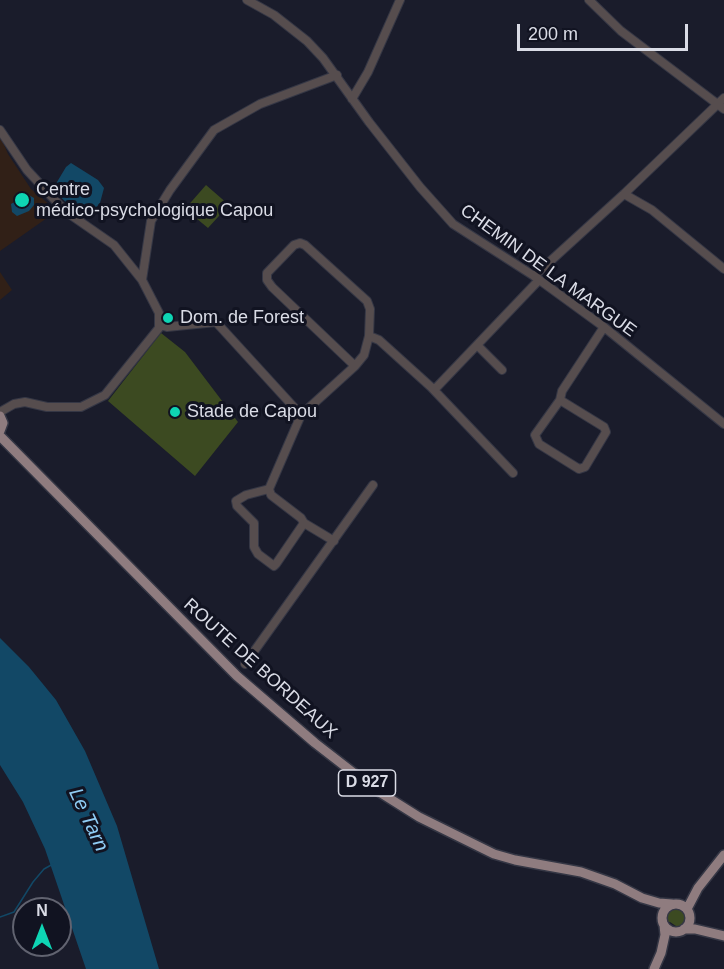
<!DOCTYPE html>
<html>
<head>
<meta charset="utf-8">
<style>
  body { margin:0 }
  #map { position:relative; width:724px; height:969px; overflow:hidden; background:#1a1c2b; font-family:Arial,sans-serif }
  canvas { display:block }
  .north { position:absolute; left:12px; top:897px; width:60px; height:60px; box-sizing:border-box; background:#111321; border:2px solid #616370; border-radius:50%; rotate:0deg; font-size:16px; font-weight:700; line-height:24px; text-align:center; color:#dadce6 }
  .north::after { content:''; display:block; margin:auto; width:21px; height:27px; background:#0ed5b4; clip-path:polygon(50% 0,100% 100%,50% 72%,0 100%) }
  .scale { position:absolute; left:517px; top:24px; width:171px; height:27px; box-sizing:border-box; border:3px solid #dadce6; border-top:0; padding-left:8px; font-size:18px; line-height:21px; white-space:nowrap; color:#dadce6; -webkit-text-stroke:4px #111321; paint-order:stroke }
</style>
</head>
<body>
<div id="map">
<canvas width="724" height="969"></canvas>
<div class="north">N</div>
<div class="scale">200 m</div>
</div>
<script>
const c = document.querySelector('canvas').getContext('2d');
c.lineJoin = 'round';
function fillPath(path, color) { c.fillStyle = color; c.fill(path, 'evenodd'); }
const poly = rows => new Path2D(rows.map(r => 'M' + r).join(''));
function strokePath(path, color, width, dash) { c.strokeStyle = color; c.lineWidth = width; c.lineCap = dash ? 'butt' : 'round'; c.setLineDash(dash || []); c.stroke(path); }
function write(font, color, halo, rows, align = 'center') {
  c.font = font + ' Arial,sans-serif'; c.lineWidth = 6; c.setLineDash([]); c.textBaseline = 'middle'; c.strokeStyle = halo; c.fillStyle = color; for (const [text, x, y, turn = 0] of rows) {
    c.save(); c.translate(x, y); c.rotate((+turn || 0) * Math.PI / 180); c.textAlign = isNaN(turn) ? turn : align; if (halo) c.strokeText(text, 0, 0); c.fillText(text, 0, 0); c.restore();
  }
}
fillPath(poly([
  [0,135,8,154,31,189,57,211,0,251],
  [0,272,12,290,0,300]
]), '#312017');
fillPath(poly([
  [206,185,229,205,208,228,185,209],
  [161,333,185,352,238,422,195,476,108,401],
  [677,907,684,911,687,917,685,923,679,928,670,922,667,922,666,918,669,910]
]), '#3c4a21');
fillPath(poly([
  [71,163,98,180,104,188,100,203,92,212,84,207,77,209,69,205,54,191,54,187,66,167],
  [27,194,34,198,34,205,29,211,17,216,12,212,11,204],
  [0,638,29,667,56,700,85,751,117,826,159,969,86,969,45,849,23,802,0,765]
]), '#124866');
strokePath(poly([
  [0,917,14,912,33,882,44,869,53,864]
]), '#124866', 1.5);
const minor = poly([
  [247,0,274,15,307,41,323,58,369,122,420,187,453,224,534,276,604,327,724,424],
  [589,0,621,31,724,109],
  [352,99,368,72,400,0],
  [0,130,27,170,65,211,114,245,142,280],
  [624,194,652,210,724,269],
  [534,276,624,194,724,98],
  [160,325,167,327,216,322,301,415,269,489,271,495,301,518,304,523,334,541],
  [369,336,379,340,431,387,513,473],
  [477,345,502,370],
  [434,390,539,280],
  [560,400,604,427,606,432,585,467,579,469,539,444,535,435,560,400,562,391,604,327],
  [0,412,14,404,25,402,47,407,81,407,105,395,159,328,159,313,142,280,151,221,170,190,214,130,260,104,337,75],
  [301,415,355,366,364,355,369,336,370,309,367,301,305,245,300,243,294,245,267,273,267,280,272,287,355,366],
  [269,489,246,495,236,501,237,506,254,523,254,547,258,554,274,566,276,564,304,523],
  [245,664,373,485]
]);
const major = poly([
  [0,416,3,423,0,431],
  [0,436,237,676,315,743,373,788,419,817,494,854,515,860,581,872,615,884,642,898,659,903,672,904],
  '662 918a14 14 0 1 1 28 0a14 14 0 1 1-28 0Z',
  [687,909,698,888,724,855],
  [684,929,695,929,724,936],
  [654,969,661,953,665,935,664,925]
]);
strokePath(minor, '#353745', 10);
strokePath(major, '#353745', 12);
strokePath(minor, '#564d4e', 8);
strokePath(major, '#8f7c7f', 9);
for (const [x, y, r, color] of [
  [22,200,8,"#0ed5b4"],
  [168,318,6,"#0ed5b4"],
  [175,412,6,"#0ed5b4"]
]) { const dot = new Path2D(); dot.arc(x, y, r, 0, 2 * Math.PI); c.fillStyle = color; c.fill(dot); strokePath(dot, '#111321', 2); }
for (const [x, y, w] of [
  [367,783,57]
]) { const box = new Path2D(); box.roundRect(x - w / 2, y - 13, w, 26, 4.5); c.fillStyle = '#111321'; c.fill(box); strokePath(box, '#dadce6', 1.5); }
write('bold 16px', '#dadce6', null, [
  ["D 927",367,783]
]);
write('18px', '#dadce6', '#111321', [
  ["Centre",36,190],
  ["médico-psychologique Capou",36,211],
  ["Dom. de Forest",180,318],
  ["Stade de Capou",187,412]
], 'left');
write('18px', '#dadce6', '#111321', [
  ["CHEMIN DE LA MARGUE",548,271,36],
  ["ROUTE DE BORDEAUX",260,669,42]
]);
write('italic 20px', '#8fccf4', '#111321', [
  ["Le Tarn",88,820,65]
]);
</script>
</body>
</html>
